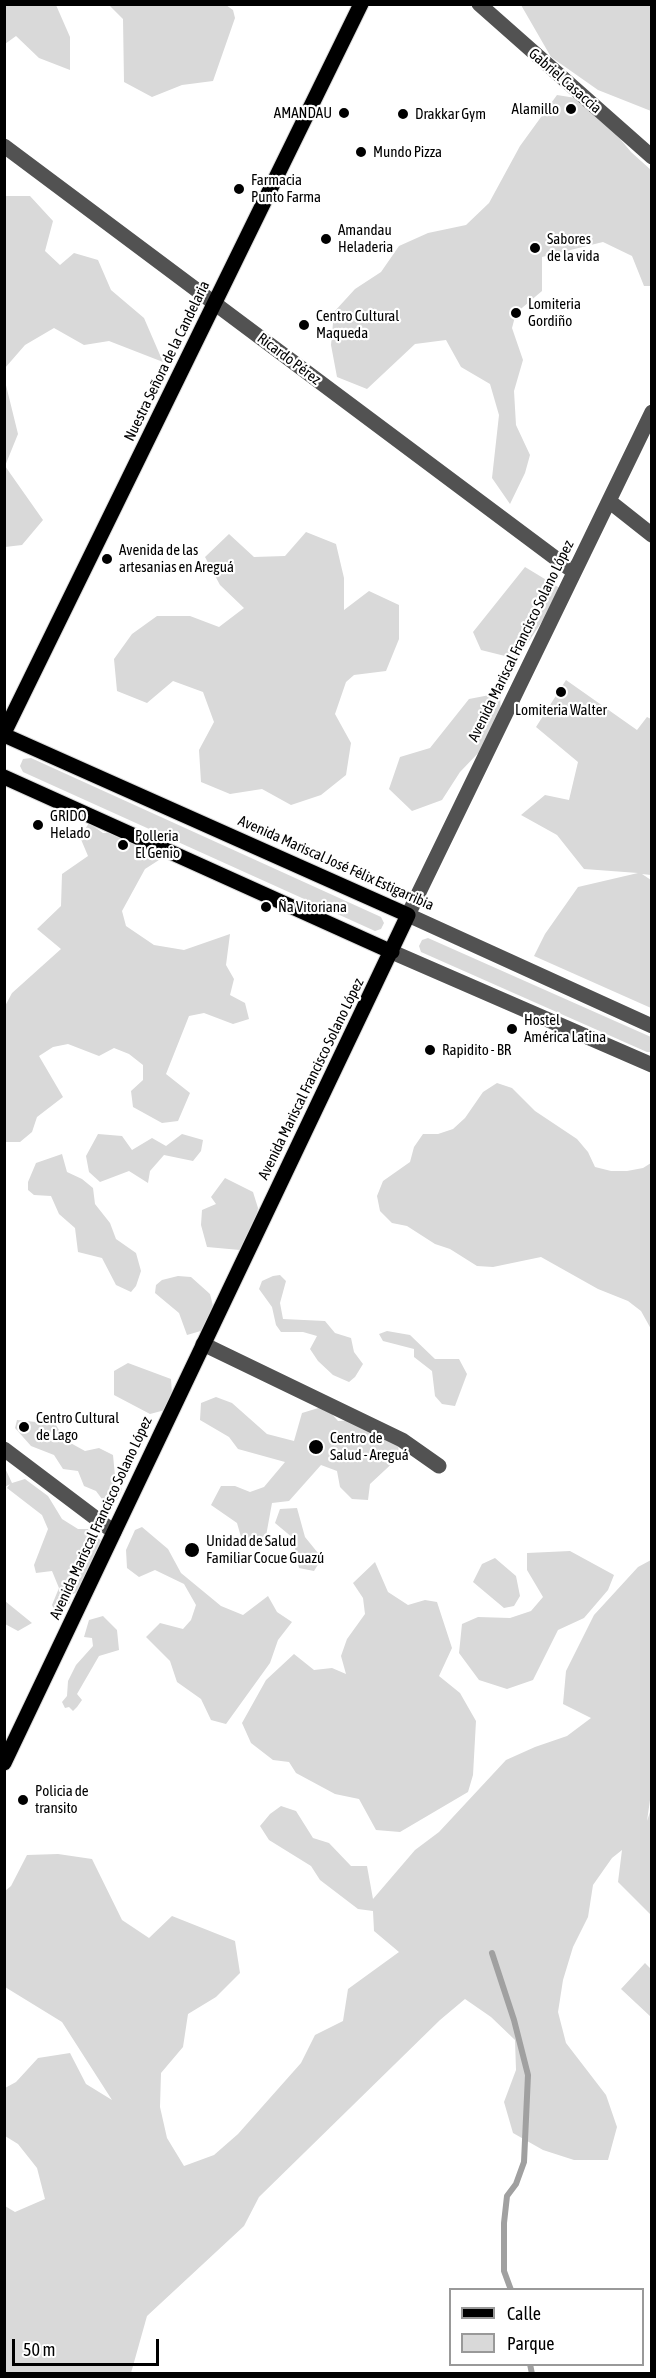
<!DOCTYPE html>
<html>
<head>
<meta charset="utf-8">
<style>
  body { margin:0 }
  #map { position:relative; width:656px; height:2378px; overflow:hidden; background:#fff; font-family:"Asap Condensed",sans-serif }
  canvas { display:block }
  .frame { position:absolute; inset:0; border:6px solid #000; pointer-events:none }
  .legend { position:absolute; left:449px; top:2288px; width:195px; height:78px; box-sizing:border-box; background:#fff; border:2px solid #999; margin:0; padding:8px 10px; list-style:none; font-size:18px; color:#000 }
  .legend li { display:flex; align-items:center; gap:12px; height:30px }
  .legend b { width:30px; border:2px solid #999 }
  .scale { position:absolute; left:12px; top:2339px; width:147px; height:27px; box-sizing:border-box; border:3px solid #000; border-top:0; padding-left:8px; font-size:18px; line-height:21px; white-space:nowrap; color:#000; -webkit-text-stroke:4px #fff; paint-order:stroke }
</style>
</head>
<body>
<div id="map">
<canvas width="656" height="2378"></canvas>
<div class="frame"></div>
<ul class="legend">
<li><b style="height:8px;background:#000"></b>Calle</li>
<li><b style="height:16px;background:#d9d9d9"></b>Parque</li>
</ul>
<div class="scale">50 m</div>
</div>
<script>
const c = document.querySelector('canvas').getContext('2d');
c.lineJoin = 'round';
function fillPath(path, color) { c.fillStyle = color; c.fill(path, 'evenodd'); }
const poly = rows => new Path2D(rows.map(r => 'M' + r).join(''));
function strokePath(path, color, width, dash) { c.strokeStyle = color; c.lineWidth = width; c.lineCap = dash ? 'butt' : 'round'; c.setLineDash(dash || []); c.stroke(path); }
function write(font, color, halo, rows, align = 'center') {
  c.font = font + ' "Asap Condensed",sans-serif'; c.lineWidth = 4.5; c.setLineDash([]); c.textBaseline = 'middle'; c.strokeStyle = halo; c.fillStyle = color; for (const [text, x, y, turn = 0] of rows) {
    c.save(); c.translate(x, y); c.rotate((+turn || 0) * Math.PI / 180); c.textAlign = isNaN(turn) ? turn : align; if (halo) c.strokeText(text, 0, 0); c.fillText(text, 0, 0); c.restore();
  }
}
fillPath(poly([
  [5,4,56,5,70,37,70,70,39,58,16,36,5,44],
  [109,5,226,5,233,10,235,18,213,81,182,85,152,97,124,82,123,19],
  [521,5,651,5,651,111,598,90,551,57],
  [557,95,588,100,631,152,651,170,651,286,644,286,632,256,603,242,542,257,542,291,516,313,512,328,523,360,514,391,516,425,530,455,525,473,510,504,492,478,499,415,490,384,461,367,446,340,415,344,367,389,337,377,331,345,334,312,355,289,381,272,399,246,428,233,466,225,489,203,520,146],
  [5,196,30,196,53,221,45,251,60,265,74,253,98,260,111,290,144,318,163,362,109,341,84,345,54,328,25,345,5,368],
  [4,377,18,434,5,466,43,520,22,545,5,547],
  [306,532,336,544,344,578,344,610,369,591,399,605,399,639,386,671,354,675,346,682,335,714,351,743,346,775,321,795,291,805,262,789,230,794,201,782,199,750,214,722,203,692,173,681,147,703,117,691,114,659,132,634,157,616,190,616,219,627,244,608,220,585,205,557,229,534,254,557,285,556],
  [525,567,563,590,517,659,481,650,473,632],
  [566,680,637,730,647,717,651,719,651,875,642,874,651,880,651,1008,534,956,545,934,578,887,638,873,584,869,557,835,521,815,545,795,569,800,578,762,536,727],
  [500,693,501,720,483,748,460,772,442,800,412,811,389,789,400,757,430,748,469,699],
  [31,758,381,917,384,923,381,929,375,931,23,772,20,766,23,759],
  [89,823,103,833,120,833,159,860,145,869,122,911,126,926,154,945,184,950,230,934,226,965,234,979,230,995,245,1003,249,1019,233,1024,204,1013,189,1016,166,1074,190,1093,178,1121,162,1123,133,1107,131,1091,143,1080,143,1065,129,1054,114,1048,99,1056,68,1044,53,1047,39,1056,63,1097,37,1117,32,1132,20,1142,5,1142,4,1008,12,993,61,949,37,929,61,906,62,874,88,856,80,837],
  [428,938,651,1037,651,1052,647,1052,421,952,419,946,422,940],
  [497,1083,512,1088,535,1111,577,1139,588,1152,595,1167,611,1171,627,1171,643,1168,651,1163,651,1329,641,1311,628,1301,598,1289,541,1257,493,1267,477,1266,450,1249,435,1244,407,1226,392,1223,380,1211,377,1196,383,1181,410,1162,414,1147,423,1134,438,1134,453,1129,465,1118,483,1092],
  [98,1134,122,1136,132,1150,152,1138,166,1146,182,1134,203,1140,201,1151,193,1161,164,1155,150,1171,148,1183,129,1171,100,1182,89,1172,86,1156],
  [62,1154,67,1172,82,1179,93,1188,95,1204,110,1223,116,1239,136,1253,141,1271,136,1286,131,1292,116,1285,102,1258,78,1252,75,1228,59,1214,51,1196,34,1195,28,1190,28,1182,36,1163],
  [225,1178,253,1192,258,1208,253,1241,240,1250,207,1247,201,1225,202,1210,216,1204,211,1197],
  [280,1275,286,1281,280,1303,283,1319,325,1321,335,1333,351,1338,354,1352,363,1364,355,1377,349,1382,333,1375,318,1361,310,1349,317,1336,303,1332,281,1332,276,1325,272,1307,259,1289,262,1281,273,1276],
  [178,1276,191,1277,210,1294,214,1310,211,1328,187,1335,179,1313,155,1293,156,1285,162,1280],
  [387,1331,410,1335,435,1359,459,1359,467,1374,455,1406,442,1404,435,1396,432,1371,414,1357,414,1349,383,1341,379,1334],
  [128,1363,171,1379,172,1394,165,1410,150,1414,114,1395,114,1371],
  [216,1397,232,1403,267,1434,294,1441,302,1413,325,1406,338,1421,355,1420,398,1441,399,1457,370,1484,368,1500,352,1499,340,1487,337,1471,321,1465,289,1501,272,1503,266,1536,254,1547,241,1537,237,1523,211,1505,221,1486,235,1486,250,1492,264,1487,285,1462,238,1449,229,1437,200,1420,201,1403],
  [50,1415,65,1440,85,1451,99,1448,113,1455,115,1476,122,1489,118,1499,105,1503,96,1491,84,1486,78,1471,63,1469,54,1455,31,1446,15,1428,17,1420,36,1422],
  [4,1466,12,1483,25,1479,48,1496,62,1519,78,1529,88,1529,102,1541,92,1585,71,1595,70,1603,56,1613,52,1605,59,1588,52,1571,36,1573,34,1565,48,1529,42,1515,7,1488,10,1484,5,1487],
  [297,1508,305,1537,322,1558,314,1571,299,1568,293,1538,275,1523,280,1509],
  [142,1527,168,1549,181,1573,221,1606,243,1615,268,1596,277,1612,292,1622,278,1640,270,1663,226,1724,211,1720,201,1699,177,1682,170,1661,146,1637,160,1623,183,1629,191,1620,196,1605,184,1584,155,1570,139,1577,127,1568,126,1550,135,1530],
  [570,1551,614,1575,608,1590,584,1618,558,1630,533,1680,507,1689,479,1680,459,1653,462,1624,478,1617,510,1618,531,1611,543,1597,527,1570,527,1553],
  [495,1558,516,1576,520,1596,514,1606,504,1608,473,1582,482,1564],
  [651,1560,652,1786,647,1821,651,1809,651,1915,618,1882,622,1850,612,1858,593,1885,588,1917,573,1947,563,1980,558,2012,566,2043,606,2095,617,2127,608,2160,574,2160,543,2150,513,2133,504,2102,516,2070,515,2040,491,2017,465,1999,440,2020,259,2197,244,2226,147,2316,131,2373,5,2373,5,2206,15,2212,45,2199,37,2168,18,2144,5,2136,5,2088,16,2082,38,2058,70,2053,86,2084,112,2100,62,2022,5,1987,5,1891,11,1886,27,1855,58,1854,92,1859,122,1920,149,1938,172,1916,235,1941,240,1973,216,1997,188,2014,183,2047,161,2073,160,2107,167,2138,184,2166,214,2155,238,2134,301,2063,315,2035,343,2021,348,1989,399,1952,374,1931,373,1911,358,1909,320,1880,311,1866,269,1840,260,1826,270,1814,281,1806,296,1811,313,1838,329,1843,351,1866,367,1866,373,1899,415,1850,439,1832,506,1760,535,1747,567,1736,591,1718,563,1704,566,1671,594,1615,638,1567],
  [375,1562,388,1592,408,1605,425,1600,437,1602,452,1648,439,1676,460,1693,476,1721,473,1775,468,1792,400,1832,376,1830,359,1799,335,1794,296,1773,289,1762,273,1760,251,1743,242,1723,266,1680,294,1654,314,1670,332,1668,346,1674,341,1656,347,1639,365,1614,363,1598,353,1583],
  [5,1601,32,1623,18,1631,5,1624],
  [103,1616,117,1630,119,1650,99,1656,77,1694,82,1700,77,1707,73,1711,69,1707,65,1708,62,1702,67,1696,68,1681,76,1665,93,1646,92,1638,84,1637,89,1620],
  [645,1963,651,1969,651,2017,621,1989]
]), '#d9d9d9');
strokePath(poly([
  [492,1953,514,2020,528,2075,524,2162,516,2184,507,2196,504,2223,504,2271,511,2290],
  [530,2364,532,2374]
]), '#a0a0a0', 6);
const major = poly([
  [4,733,361,4],
  [4,735,408,915,4,1763],
  [4,777,392,952]
]);
strokePath(major, '#dbdbdb', 17);
strokePath(poly([
  [479,4,652,157],
  [4,146,574,572],
  [652,412,408,915,652,1026],
  [609,501,652,535],
  [392,952,652,1065],
  [203,1344,402,1440,439,1466],
  [4,1449,114,1532]
]), '#525252', 15);
strokePath(major, '#000', 15);
for (const [x, y, r, color] of [
  [571,109,6,"#000"],
  [344,113,6,"#000"],
  [403,114,6,"#000"],
  [361,152,6,"#000"],
  [239,189,6,"#000"],
  [326,239,6,"#000"],
  [535,248,6,"#000"],
  [516,313,6,"#000"],
  [304,325,6,"#000"],
  [107,559,6,"#000"],
  [561,692,6,"#000"],
  [38,825,6,"#000"],
  [123,845,6,"#000"],
  [266,907,6,"#000"],
  [512,1029,6,"#000"],
  [430,1050,6,"#000"],
  [24,1427,6,"#000"],
  [316,1447,8,"#000"],
  [192,1550,8,"#000"],
  [23,1800,6,"#000"]
]) { const dot = new Path2D(); dot.arc(x, y, r, 0, 2 * Math.PI); c.fillStyle = color; c.fill(dot); strokePath(dot, '#fff', 2); }
write('15px', '#000', '#fff', [
  ["Gabriel Casaccia",565,81,41],
  ["Ricardo Pérez",289,359,37],
  ["Nuestra Señora de la Candelaria",167,361,-64],
  ["Avenida Mariscal Francisco Solano López",521,641,-64],
  ["Avenida Mariscal José Félix Estigarribia",336,863,24],
  ["Avenida Mariscal Francisco Solano López",311,1079,-64],
  ["Avenida Mariscal Francisco Solano López",101,1518,-65]
]);
write('15px', '#000', '#fff', [
  ["Alamillo",559,109,"right"],
  ["AMANDAU",332,113,"right"],
  ["Drakkar Gym",415,114],
  ["Mundo Pizza",373,152],
  ["Farmacia",251,180],
  ["Punto Farma",251,197],
  ["Amandau",338,230],
  ["Heladeria",338,247],
  ["Sabores",547,239],
  ["de la vida",547,256],
  ["Lomiteria",528,304],
  ["Gordiño",528,321],
  ["Centro Cultural",316,316],
  ["Maqueda",316,333],
  ["Avenida de las",119,550],
  ["artesanias en Areguá",119,567],
  ["Lomiteria Walter",561,710,"center"],
  ["GRIDO",50,816],
  ["Helado",50,833],
  ["Polleria",135,836],
  ["El Genio",135,853],
  ["Ña Vitoriana",278,907],
  ["Hostel",524,1020],
  ["América Latina",524,1037],
  ["Rapidito - BR",442,1050],
  ["Centro Cultural",36,1418],
  ["de Lago",36,1435],
  ["Centro de",330,1438],
  ["Salud - Areguá",330,1455],
  ["Unidad de Salud",206,1541],
  ["Familiar Cocue Guazú",206,1558],
  ["Policia de",35,1791],
  ["transito",35,1808]
], 'left');
</script>
</body>
</html>
